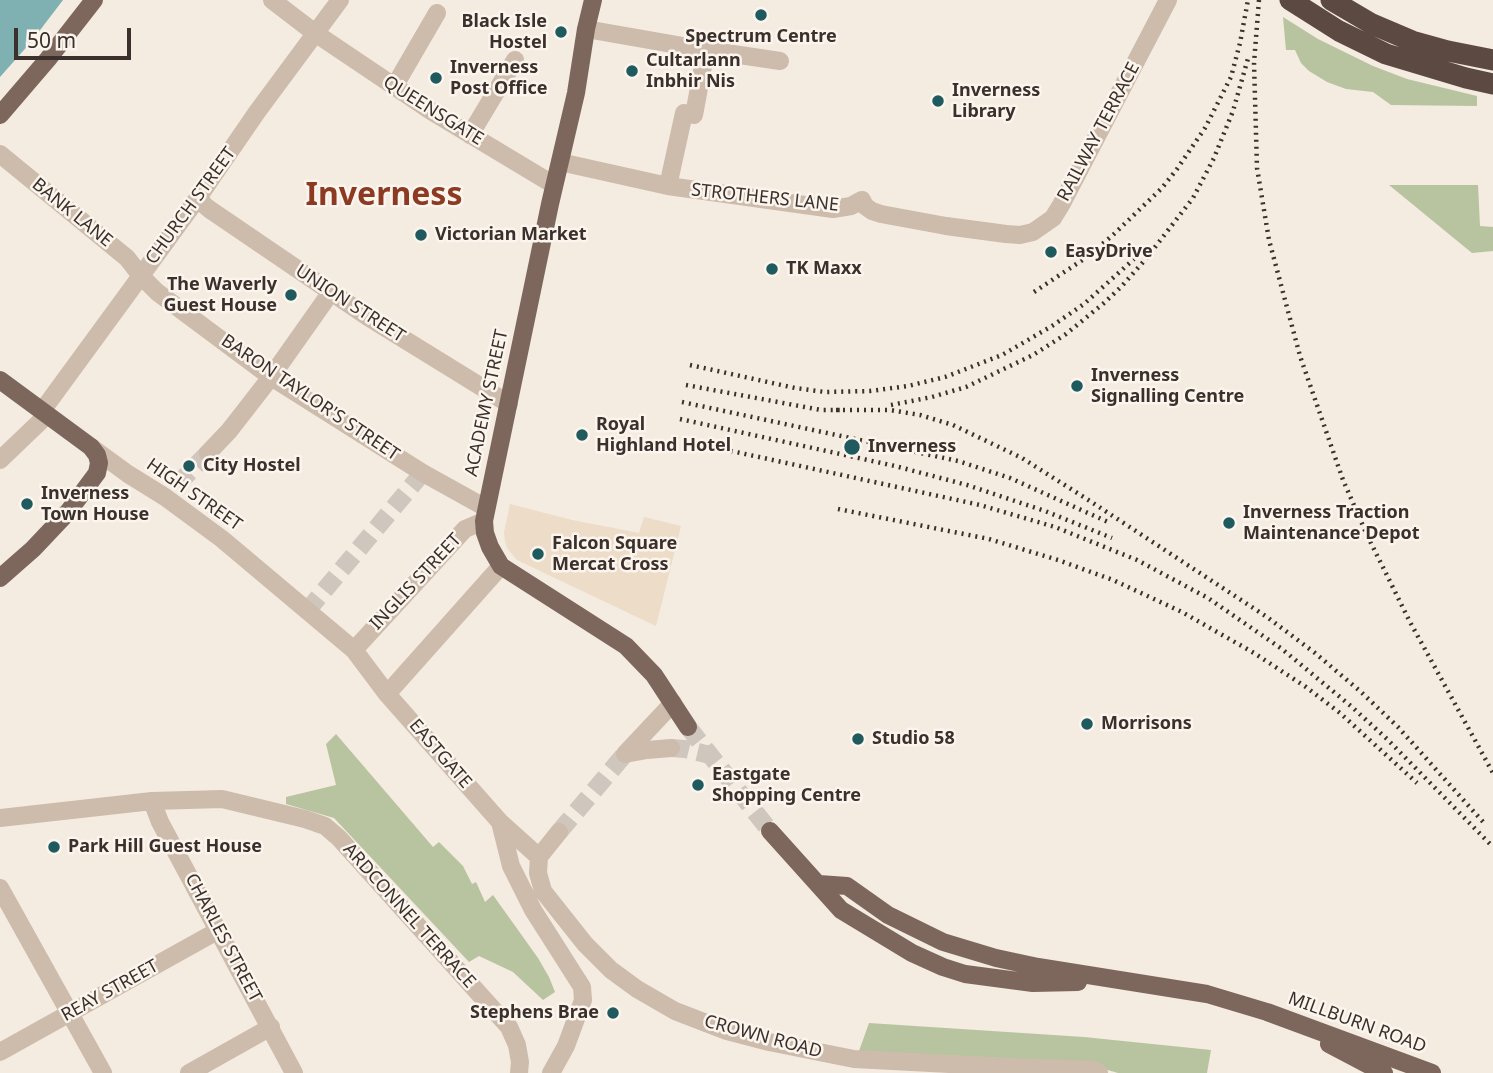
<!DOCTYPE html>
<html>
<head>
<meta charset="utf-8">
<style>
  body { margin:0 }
  #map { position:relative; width:1493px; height:1073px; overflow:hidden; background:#f4ebe1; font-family:"Noto Sans",sans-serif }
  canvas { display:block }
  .scale { position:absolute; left:14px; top:28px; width:117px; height:32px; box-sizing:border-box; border:4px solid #3b302b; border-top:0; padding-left:9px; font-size:21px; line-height:24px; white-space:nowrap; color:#3b302b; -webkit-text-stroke:5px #fbf5ee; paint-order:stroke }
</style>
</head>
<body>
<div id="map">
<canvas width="1493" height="1073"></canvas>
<div class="scale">50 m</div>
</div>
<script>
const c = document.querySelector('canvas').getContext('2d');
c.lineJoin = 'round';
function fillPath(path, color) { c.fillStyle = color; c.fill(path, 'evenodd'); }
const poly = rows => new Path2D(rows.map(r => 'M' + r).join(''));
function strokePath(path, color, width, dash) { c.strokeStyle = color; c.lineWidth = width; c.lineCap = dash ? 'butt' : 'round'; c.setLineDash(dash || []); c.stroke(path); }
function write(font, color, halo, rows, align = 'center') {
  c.font = font + ' "Noto Sans",sans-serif'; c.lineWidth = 5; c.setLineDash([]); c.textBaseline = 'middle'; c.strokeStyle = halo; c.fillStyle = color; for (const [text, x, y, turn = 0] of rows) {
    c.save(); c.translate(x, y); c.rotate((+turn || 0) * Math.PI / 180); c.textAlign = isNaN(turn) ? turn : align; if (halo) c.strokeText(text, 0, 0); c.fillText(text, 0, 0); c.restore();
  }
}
fillPath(poly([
  [1283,17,1318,39,1373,66,1407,79,1477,96,1477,106,1391,105,1373,92,1346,89,1327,82,1309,71,1301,63,1295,50,1286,50],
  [1389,185,1478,185,1480,226,1493,227,1493,251,1472,253],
  [336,734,433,847,439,842,463,866,472,884,476,882,485,902,493,895,538,958,549,977,555,992,543,1000,513,972,479,956,469,962,334,818,286,804,286,797,336,785,326,744],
  [869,1023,1084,1037,1211,1050,1207,1073,1118,1073,1080,1062,859,1051]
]), '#b8c4a0');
fillPath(poly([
  [510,504,572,520,639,533,644,517,681,526,656,626,517,560,507,548,505,541,504,532]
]), '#ecdcc8');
fillPath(poly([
  [0,0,63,0,31,42,0,77]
]), '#7fb0b2');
strokePath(poly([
  [177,485,208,453],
  [307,611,420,476],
  [671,748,685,749,710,755],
  [559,832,625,754]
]), '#cfc6bd', 18, [18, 9]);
strokePath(poly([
  [688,727,770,831]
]), '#cfc6bd', 18, [18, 9]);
strokePath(poly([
  [272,0,315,33,431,111,554,185],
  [586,29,706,50,780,61],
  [394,87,437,13],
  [470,135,515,60],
  [0,154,127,258,141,276,157,292,271,377,423,473,486,508],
  [560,162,668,186,833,209,851,206,862,200,865,206,872,211,881,214,946,226,1006,234,1020,235,1033,232,1053,218,1061,205,1168,0],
  [668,186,684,113,694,115,706,50],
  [200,195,202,203,209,209,331,292,368,317,509,404],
  [42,411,200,195,257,112,340,0],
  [91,447,128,474,165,497,222,539,354,650,387,694,500,822,539,857],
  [208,453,229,431,271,377,331,292],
  [0,460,47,415],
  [354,650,465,529,484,521],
  [387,694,501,566],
  [625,754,673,703],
  [625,754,647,750,671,748],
  [152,801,160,822,294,1073],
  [0,818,152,801,222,799,305,819,325,826,339,838,509,1027,517,1045,520,1062,519,1073],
  [500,822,511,866,533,910,582,987,583,1000,566,1046,551,1073],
  [559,832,539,857,538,873,543,891,585,944,611,970,637,989,675,1011,727,1031,769,1042,854,1059,1007,1067,1071,1069,1092,1070,1099,1073],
  [0,888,103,1073],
  [0,1052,219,930],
  [189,1073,271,1027]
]), '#cdbbac', 18);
strokePath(poly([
  [593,0,586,29,576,93,550,204,484,521,485,533,490,547,501,566,626,646,654,675,688,727],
  [0,115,48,59,94,0],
  [0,380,91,447,97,455,99,463,97,473,68,512,33,549,0,578],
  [770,831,841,910,912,953,943,967,965,974,1033,983,1078,982],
  [819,884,847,886,888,915,943,942,996,958,1038,967,1207,994,1267,1012,1432,1073],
  [1329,1044,1384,1073]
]), '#7d675c', 18);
strokePath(poly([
  [1290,0,1339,31,1386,54,1466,78,1493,84],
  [1331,0,1372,24,1412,41,1448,51,1493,60]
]), '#5c4a42', 21);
strokePath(poly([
  [1259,0,1254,63,1257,168,1269,240,1300,356,1343,480,1367,535,1410,622,1493,773],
  [1034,292,1087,257,1114,234,1162,188,1177,169,1205,128,1231,77,1240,43,1248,0],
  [690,365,795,388,825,392,870,391,908,386,945,377,1002,355,1052,326,1084,304,1134,259],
  [686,385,821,410,845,410],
  [682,402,958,461,1010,478,1108,522],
  [891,405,932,397,966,387,1033,355,1066,334,1104,303,1121,287,1145,260,1193,198,1214,158,1233,111,1249,55],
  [836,410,890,410,920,415,953,425,1022,458,1090,501,1267,617,1315,653,1360,691,1398,727,1484,823],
  [680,419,895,466,967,485,1045,511,1112,538],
  [676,439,980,505,1055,527,1137,560,1208,598,1282,649,1352,707,1387,739,1493,847],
  [838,509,989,539,1058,560,1113,580,1182,612,1254,653,1306,687,1340,713,1417,783]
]), '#3b302b', 4.5, [2, 5]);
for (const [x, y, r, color] of [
  [761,15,7,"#1f5a5e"],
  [561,32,7,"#1f5a5e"],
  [632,71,7,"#1f5a5e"],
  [436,78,7,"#1f5a5e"],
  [938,101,7,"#1f5a5e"],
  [421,235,7,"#1f5a5e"],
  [1051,252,7,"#1f5a5e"],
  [772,269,7,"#1f5a5e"],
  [291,295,7,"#1f5a5e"],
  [1077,386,7,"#1f5a5e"],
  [582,435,7,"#1f5a5e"],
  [852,447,9,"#1f5a5e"],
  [189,466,7,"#1f5a5e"],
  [27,504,7,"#1f5a5e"],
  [1229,523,7,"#1f5a5e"],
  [538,554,7,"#1f5a5e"],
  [1087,724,7,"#1f5a5e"],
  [858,739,7,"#1f5a5e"],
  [698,785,7,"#1f5a5e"],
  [54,847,7,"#1f5a5e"],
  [613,1013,7,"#1f5a5e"]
]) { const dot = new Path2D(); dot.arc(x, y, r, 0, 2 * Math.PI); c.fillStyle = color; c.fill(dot); strokePath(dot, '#fbf5ee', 2.5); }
write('bold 18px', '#3b302b', '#fbf5ee', [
  ["Black Isle",547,22,"right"],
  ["Hostel",547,43,"right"],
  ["Spectrum Centre",761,37,"center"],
  ["Cultarlann",646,61],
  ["Inbhir Nis",646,82],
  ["Inverness",450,68],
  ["Post Office",450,89],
  ["Inverness",952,91],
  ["Library",952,112],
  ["Victorian Market",435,235],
  ["EasyDrive",1065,252],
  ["TK Maxx",786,269],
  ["The Waverly",277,285,"right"],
  ["Guest House",277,306,"right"],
  ["Inverness",1091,376],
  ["Signalling Centre",1091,397],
  ["Royal",596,425],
  ["Highland Hotel",596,446],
  ["Inverness",868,447],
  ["City Hostel",203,466],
  ["Inverness",41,494],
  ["Town House",41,515],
  ["Inverness Traction",1243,513],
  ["Maintenance Depot",1243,534],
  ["Falcon Square",552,544],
  ["Mercat Cross",552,565],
  ["Morrisons",1101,724],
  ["Studio 58",872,739],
  ["Eastgate",712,775],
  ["Shopping Centre",712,796],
  ["Park Hill Guest House",68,847],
  ["Stephens Brae",599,1013,"right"]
], 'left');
write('18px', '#3b302b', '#fbf5ee', [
  ["QUEENSGATE",433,111,32],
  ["RAILWAY TERRACE",1099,132,-62],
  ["STROTHERS LANE",765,198,6],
  ["CHURCH STREET",191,206,-54],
  ["BANK LANE",72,213,39],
  ["UNION STREET",350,304,33],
  ["BARON TAYLOR'S STREET",310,398,34],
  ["ACADEMY STREET",487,403,-78],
  ["HIGH STREET",194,495,35],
  ["INGLIS STREET",416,582,-47],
  ["EASTGATE",440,754,49],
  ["ARDCONNEL TERRACE",409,916,48],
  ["CHARLES STREET",223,938,62],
  ["REAY STREET",110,991,-29],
  ["MILLBURN ROAD",1357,1023,20],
  ["CROWN ROAD",763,1037,15]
]);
write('bold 32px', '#8c3b22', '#fbf5ee', [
  ["Inverness",384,196]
]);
</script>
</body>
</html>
